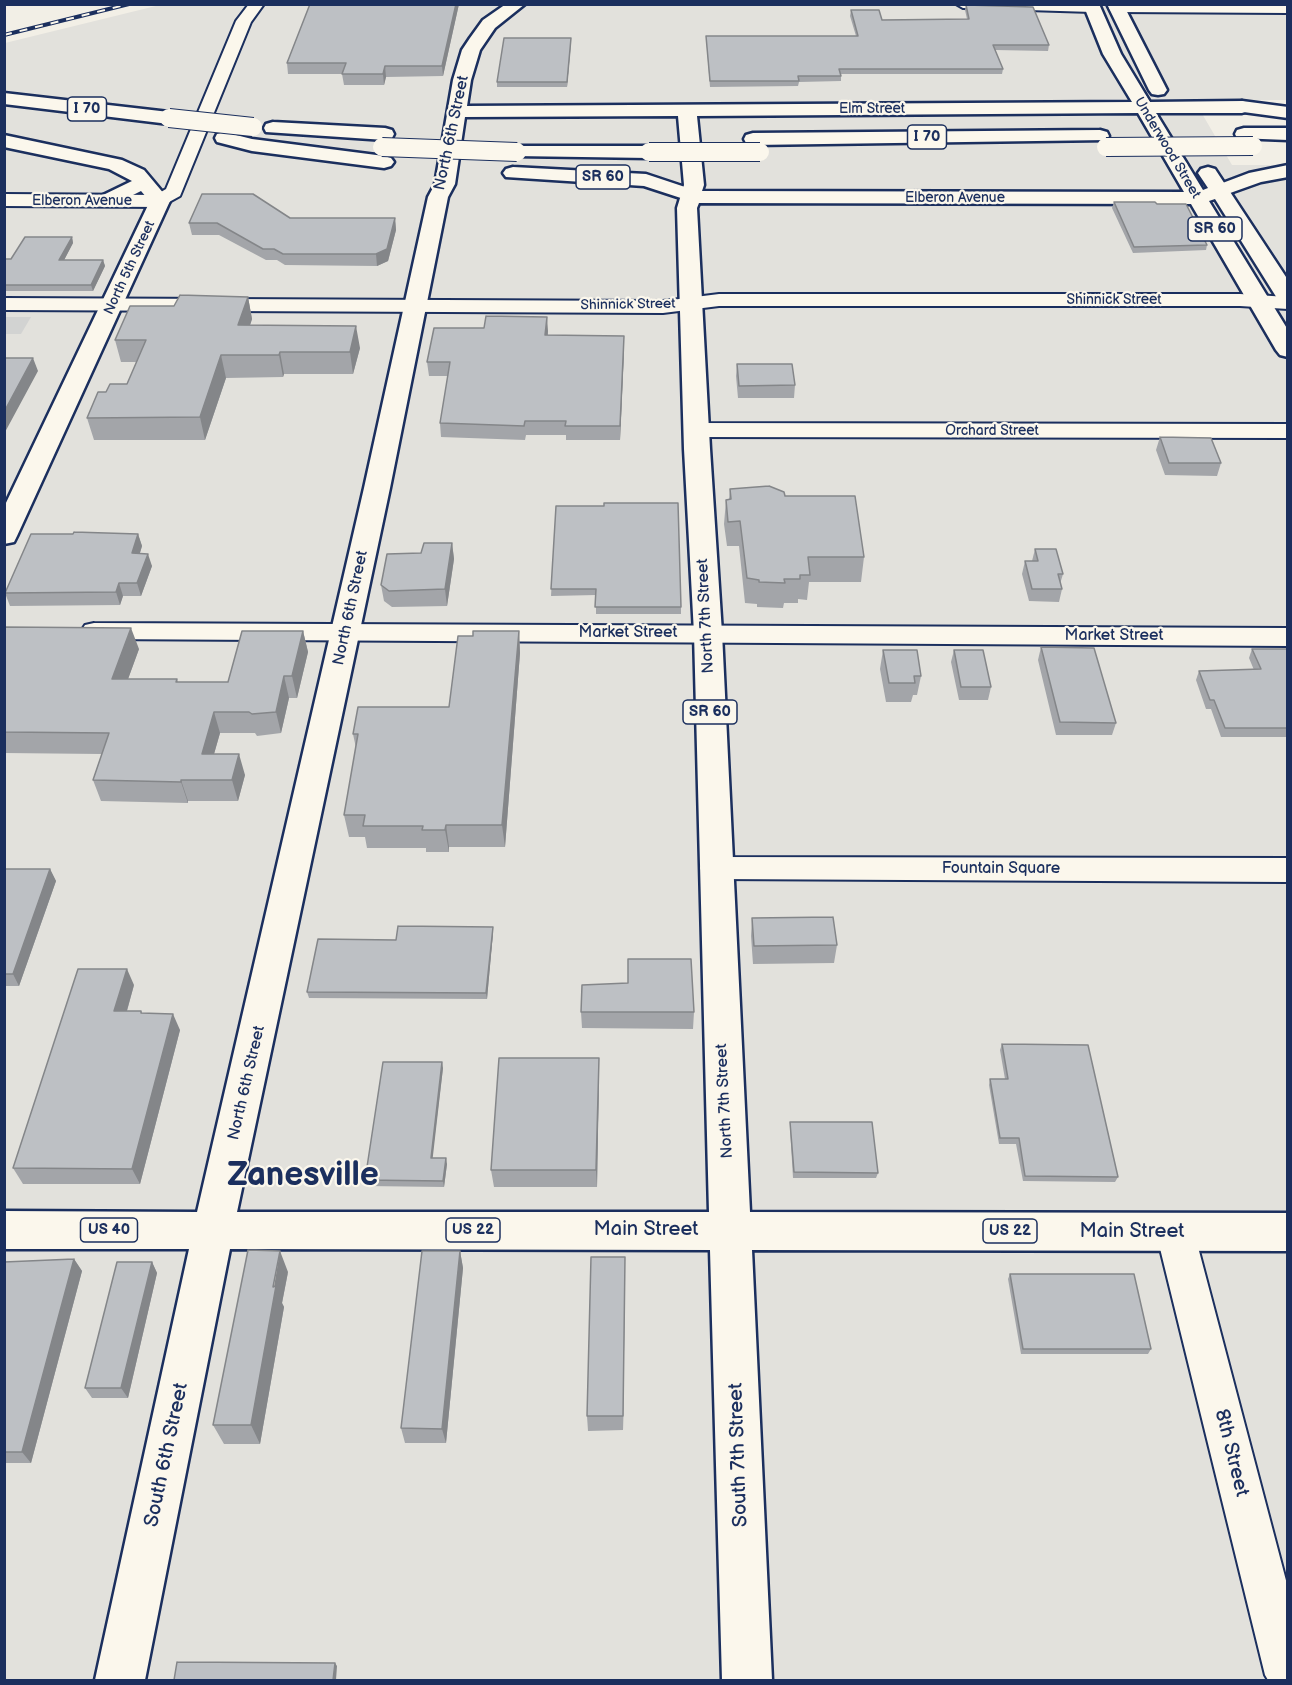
<!DOCTYPE html>
<html>
<head>
<meta charset="utf-8">
<style>
  body { margin:0 }
  #map { position:relative; width:1292px; height:1685px; overflow:hidden; background:#f2efe6; font-family:"Balsamiq Sans",sans-serif }
  canvas { display:block }
  .frame { position:absolute; inset:0; border:6px solid #1b2f5e; pointer-events:none }
</style>
</head>
<body>
<div id="map">
<canvas width="1292" height="1685"></canvas>
<div class="frame"></div>
</div>
<script>
const c = document.querySelector('canvas').getContext('2d');
c.lineJoin = 'round';
function fillPath(path, color) { c.fillStyle = color; c.fill(path, 'evenodd'); }
const poly = rows => new Path2D(rows.map(r => 'M' + r).join(''));
function strokePath(path, color, width, dash) { c.strokeStyle = color; c.lineWidth = width; c.lineCap = dash ? 'butt' : 'round'; c.setLineDash(dash || []); c.stroke(path); }
function write(font, color, halo, rows, align = 'center') {
  c.font = font + ' "Balsamiq Sans",sans-serif'; c.lineWidth = 4.5; c.setLineDash([]); c.textBaseline = 'middle'; c.strokeStyle = halo; c.fillStyle = color; for (const [text, x, y, turn = 0] of rows) {
    c.save(); c.translate(x, y); c.rotate((+turn || 0) * Math.PI / 180); c.textAlign = isNaN(turn) ? turn : align; if (halo) c.strokeText(text, 0, 0); c.fillText(text, 0, 0); c.restore();
  }
}
fillPath(poly([
  [164,4,1287,5,1287,100,1194,100,1232,165,1287,165,1287,1680,5,1680,5,43]
]), '#e2e1dc');
fillPath(poly([
  [5,317,31,317,21,334,5,334]
]), '#d2d3d2');
const minor = poly([
  [249,4,264,4,251,22,180,196,160,207,4,206,4,194,156,195,166,189,236,21,249,4],
  [956,4,1096,4,1099,8,1092,12,963,8,956,4],
  [1111,5,1288,5,1288,13,1116,12,1111,11,1109,8,1111,5],
  [719,294,1240,294,1288,297,1288,309,1240,306,719,306,663,313,4,310,4,298,663,301,719,294],
  [696,423,1288,424,1288,438,696,437,688,435,685,430,688,425,696,423],
  [94,623,1288,628,1288,646,94,639,85,637,81,631,85,625,94,623],
  [715,857,1288,858,1288,882,715,879,704,876,700,868,704,860,715,857],
  [1175,1215,1188,1220,1194,1232,1288,1588,1288,1680,1268,1680,1265,1675,1156,1232,1162,1220,1175,1215]
]);
const major = poly([
  [506,4,525,4,495,28,480,50,471,80,467,106,1132,102,1103,54,1083,4,1099,4,1121,54,1150,102,1242,101,1248,103,1251,107,1248,111,1242,113,1156,113,1203,190,1208,188,1198,173,1201,169,1208,167,1215,169,1288,280,1288,305,1280,303,1215,199,1209,201,1288,330,1288,357,1280,355,1276,350,1191,204,699,203,697,208,710,449,722,633,750,1212,1288,1213,1288,1251,752,1250,772,1680,722,1680,710,1250,230,1249,145,1680,95,1680,189,1249,4,1249,4,1211,197,1212,364,488,428,197,435,184,453,80,462,50,470,38,483,20,506,4],
  [1138,113,1184,192,702,191,704,185,697,116,1138,113],
  [678,116,684,185,677,208,684,449,694,633,709,1212,237,1212,390,488,448,197,455,184,465,117,678,116],
  [1107,4,1123,4,1167,90,1164,94,1158,95,1152,94,1149,90,1107,4],
  [160,195,167,197,170,201,17,536,14,542,4,544,4,507,150,201,153,197,160,195]
]);
const highway = poly([
  [4,93,169,112,176,114,178,118,176,122,169,124,4,104,4,93],
  [1242,101,1288,107,1288,118,1236,111,1233,107,1236,103,1242,101],
  [273,122,385,128,392,130,394,134,392,138,385,140,266,132,264,128,266,124,273,122],
  [1244,128,1288,128,1288,140,1237,138,1235,134,1237,130,1244,128],
  [1100,130,1107,132,1109,136,1107,140,753,145,746,143,744,139,746,135,753,133,1100,130],
  [224,132,252,139,384,156,391,158,394,162,391,166,384,168,252,151,217,142,215,138,217,134,224,132],
  [4,135,122,160,144,170,170,201,167,205,153,205,141,191,113,205,99,205,96,201,99,197,132,181,109,169,4,147,4,135],
  [522,146,649,146,656,148,659,152,656,156,649,158,515,156,512,152,515,148,522,146],
  [1288,165,1288,177,1261,182,1219,197,1212,195,1209,191,1212,187,1249,173,1288,165],
  [513,167,646,174,697,191,700,195,697,199,690,201,644,186,506,177,503,173,506,169,513,167]
]);
strokePath(minor, '#1b2f5e', 4);
strokePath(major, '#1b2f5e', 5);
strokePath(highway, '#1b2f5e', 5);
fillPath(minor, '#fbf7ec');
fillPath(major, '#fbf7ec');
fillPath(highway, '#fbf7ec');
const rail = poly([
  [4,35,129,4]
]);
strokePath(rail, '#1b2f5e', 4);
strokePath(rail, '#fbf7ec', 2, [8]);
const highwayBridge = poly([
  [169,118,253,127],
  [382,147,517,152],
  [1106,147,1253,146],
  [649,152,760,152]
]);
strokePath(highwayBridge, '#1b2f5e', 20, []);
strokePath(highwayBridge, '#fbf7ec', 18);
fillPath(poly([
  [310,4,459,4,443,76,386,77,384,85,344,85,342,74,288,74,287,63],
  [966,5,1049,45,1048,51,995,50,1003,69,1002,74,841,74,841,81,799,82,798,86,710,87,706,36,856,36,850,16,851,10,882,20,967,19,965,10],
  [571,38,567,87,497,87,497,82],
  [1114,202,1157,204,1207,245,1206,250,1133,253,1112,208],
  [290,218,395,218,396,230,388,261,377,266,285,265,277,260,266,260,219,235,192,235,189,223],
  [72,237,73,243,64,260,103,260,105,266,93,291,4,291,4,259,11,259],
  [248,297,252,319,250,325,360,348,353,374,284,374,283,377,226,378,205,440,94,440,87,418,106,392,127,384,137,362,121,362,115,340,174,306],
  [548,331,548,335,624,350,620,440,566,440,566,435,526,435,525,440,441,437,440,423,448,376,429,376,427,362],
  [737,364,795,385,794,398,738,398,736,376],
  [1160,437,1221,463,1217,476,1165,475,1156,450],
  [730,489,785,496,864,557,861,582,809,582,807,600,798,599,798,603,784,603,783,608,757,607,757,604,745,603,739,546,727,546,724,524,726,500,729,499],
  [556,506,681,607,681,614,596,614,596,595,551,596],
  [138,534,142,546,140,553,152,566,141,596,123,596,120,605,10,606,5,593],
  [452,543,454,559,447,606,392,607,384,601,381,585,421,553],
  [1035,549,1063,574,1060,584,1062,589,1059,602,1029,601,1022,574,1025,561,1032,561],
  [4,627,139,649,128,679,177,679,178,682,228,682,303,631,308,652,297,698,289,698,281,733,257,736,255,733,220,733,214,754,245,775,238,801,188,801,188,803,101,801,93,780,102,754,4,753],
  [519,631,520,653,505,847,449,847,449,852,426,852,426,848,367,848,365,837,349,837,344,815,356,748,353,734,449,707,473,636],
  [1041,647,1116,723,1112,735,1056,735,1038,660],
  [1252,649,1287,649,1287,737,1221,737,1211,709,1206,709,1196,680,1199,671,1254,670,1249,658],
  [883,650,921,676,917,695,913,695,911,702,886,702,880,669],
  [954,650,991,687,988,700,959,700,951,662],
  [4,869,50,869,56,881,19,986,4,986],
  [752,918,837,945,834,963,753,964,751,936],
  [493,933,487,999,309,998,307,992,396,940],
  [134,985,127,1011,141,1011,142,1013,180,1030,140,1184,23,1184,13,1168],
  [581,1012,694,1012,693,1029,582,1028],
  [1002,1044,1118,1177,1115,1182,1023,1181,1016,1144,999,1144,989,1085,990,1079,1005,1079,1000,1050],
  [599,1058,599,1075,597,1187,494,1187,491,1170],
  [443,1068,432,1158,447,1164,444,1187,366,1186,365,1180],
  [790,1122,878,1173,876,1178,793,1178,790,1128],
  [460,1251,463,1268,446,1443,405,1443,401,1428],
  [74,1259,82,1271,31,1463,4,1463,4,1262],
  [152,1262,157,1273,128,1398,92,1398,85,1388],
  [288,1272,282,1303,284,1307,260,1444,224,1444,213,1425],
  [625,1274,623,1430,588,1431,587,1416],
  [1010,1274,1151,1349,1148,1354,1021,1354,1008,1279]
]), '#a3a5a9');
fillPath(poly([
  [456,4,459,4,443,76,442,66],
  [571,38,571,43,567,87,567,82],
  [385,66,386,77,384,85,383,74],
  [395,218,396,230,388,261,377,266,376,254],
  [72,237,73,243,61,266,59,260],
  [103,260,105,266,93,291,91,285],
  [248,297,252,319,243,347,238,325],
  [547,317,548,331,546,349,545,335],
  [356,326,360,348,353,374,350,352],
  [624,336,624,350,620,440,620,426],
  [280,352,284,374,283,377,279,355],
  [221,355,226,378,205,440,200,417],
  [33,358,38,371,4,434,4,412],
  [138,534,142,546,136,565,132,553],
  [452,543,454,559,447,606,445,589],
  [148,554,152,566,141,596,137,583],
  [119,583,123,596,120,605,116,592],
  [131,628,139,649,120,701,112,679],
  [303,631,308,652,297,698,292,676],
  [519,631,520,653,505,847,502,825],
  [284,676,289,698,281,733,276,712],
  [214,712,220,733,208,775,202,754],
  [239,754,245,775,238,801,232,780],
  [181,780,188,801,188,803,181,782],
  [446,825,449,847,449,852,445,830],
  [50,869,56,881,19,986,13,974],
  [493,927,493,933,487,999,486,993],
  [127,969,134,985,122,1028,114,1011],
  [173,1014,180,1030,140,1184,132,1169],
  [599,1058,599,1075,597,1187,596,1170],
  [442,1062,443,1068,432,1164,431,1158],
  [446,1158,447,1164,444,1187,443,1181],
  [280,1251,288,1272,282,1303,284,1307,260,1444,251,1425],
  [460,1251,463,1268,446,1443,442,1429],
  [625,1257,625,1274,623,1430,623,1416],
  [74,1259,82,1271,31,1463,22,1452],
  [152,1262,157,1273,128,1398,121,1388],
  [335,1663,337,1666,336,1680,333,1680]
]), '#848689');
const building = poly([
  [310,4,456,4,442,66,385,66,383,74,342,74,346,63,287,63,310,4],
  [966,5,1033,7,1049,45,993,45,1003,69,839,69,841,76,798,76,799,81,710,81,706,36,858,36,851,10,879,10,882,20,969,19,966,5],
  [504,38,571,38,567,82,497,82,504,38],
  [202,194,253,194,290,218,395,218,387,249,376,254,283,254,274,249,263,249,217,223,189,223,202,194],
  [1114,202,1155,202,1157,204,1186,204,1207,245,1134,247,1114,202],
  [25,237,72,237,59,260,103,260,91,285,4,285,4,259,11,259,25,237],
  [180,295,248,297,238,325,356,326,350,352,280,352,279,355,221,355,200,417,87,418,98,392,106,392,110,384,127,384,146,340,115,340,130,306,174,306,180,295],
  [486,316,547,317,545,335,624,336,620,426,565,426,566,421,525,421,524,426,440,423,450,362,427,362,434,328,484,328,486,316],
  [4,358,33,358,4,412,4,358],
  [737,364,792,364,795,385,739,386,737,364],
  [1160,437,1211,438,1221,463,1169,463,1160,437],
  [769,486,784,492,785,496,855,496,864,557,808,557,810,575,800,575,800,579,784,579,785,583,759,582,759,580,747,578,740,521,728,522,726,500,731,499,730,489,769,486],
  [604,503,678,503,681,607,595,607,596,589,551,589,556,506,604,506,604,503],
  [74,532,138,534,132,553,148,554,137,583,119,583,116,592,5,593,31,534,73,534,74,532],
  [424,543,452,543,445,589,389,591,381,585,387,554,421,553,424,543],
  [1035,549,1056,549,1063,574,1058,574,1062,589,1032,589,1025,561,1038,561,1035,549],
  [4,627,131,628,112,679,177,679,176,682,228,682,242,631,303,631,292,676,284,676,276,712,252,714,249,712,214,712,202,754,239,754,232,780,181,780,181,782,93,780,109,733,4,732,4,627],
  [473,631,519,631,502,825,446,825,445,830,422,830,423,826,363,826,365,815,344,815,358,734,353,734,358,707,449,707,458,636,473,636,473,631],
  [1041,647,1094,648,1116,723,1060,722,1041,647],
  [1252,649,1287,649,1287,728,1225,728,1214,700,1210,700,1199,671,1261,669,1252,649],
  [883,650,917,650,921,676,914,676,915,683,889,683,883,650],
  [954,650,983,650,991,687,961,687,954,650],
  [4,869,50,869,13,974,4,974,4,869],
  [833,917,837,945,754,946,752,918,833,917],
  [398,926,493,927,486,993,307,992,318,939,396,940,398,926],
  [628,959,691,959,694,1012,581,1012,582,985,628,983,628,959],
  [78,969,127,969,114,1011,141,1011,141,1013,173,1014,132,1169,13,1168,78,969],
  [1002,1044,1088,1045,1118,1177,1025,1176,1019,1138,1000,1138,990,1079,1008,1079,1002,1044],
  [499,1058,599,1058,596,1170,491,1170,499,1058],
  [383,1062,442,1062,431,1158,446,1158,443,1181,365,1180,383,1062],
  [790,1122,872,1122,878,1173,794,1172,790,1122],
  [248,1250,280,1251,273,1287,276,1286,251,1425,213,1425,248,1250],
  [422,1251,460,1251,442,1429,401,1428,422,1251],
  [591,1257,625,1257,623,1416,587,1416,591,1257],
  [74,1259,22,1452,4,1452,4,1262,74,1259],
  [117,1262,152,1262,121,1388,85,1388,117,1262],
  [1010,1274,1134,1274,1151,1349,1023,1349,1010,1274],
  [177,1662,335,1663,333,1680,174,1680,177,1662]
]);
fillPath(building, '#bdc0c4');
strokePath(building, '#848689', 1.5);
write('14px', '#1b2f5e', '#fbf7ec', [
  ["Elm Street",872,109],
  ["Underwood Street",1167,148,59],
  ["Elberon Avenue",955,198],
  ["Elberon Avenue",82,201],
  ["North 5th Street",130,268,-65],
  ["Shinnick Street",1114,300],
  ["Shinnick Street",628,305,-1],
  ["Orchard Street",992,431]
]);
for (const [x, y, w] of [
  [87,109,39],
  [927,137,39],
  [603,177,54],
  [1215,229,54],
  [710,712,54],
  [109,1230,57],
  [473,1230,54],
  [1010,1231,54]
]) { const box = new Path2D(); box.roundRect(x - w / 2, y - 12, w, 24, 4.5); c.fillStyle = '#fbf7ec'; c.fill(box); strokePath(box, '#1b2f5e', 1.5); }
write('bold 15px', '#1b2f5e', null, [
  ["I 70",87,109],
  ["I 70",927,137],
  ["SR 60",603,177],
  ["SR 60",1215,229],
  ["SR 60",710,712],
  ["US 40",109,1230],
  ["US 22",473,1230],
  ["US 22",1010,1231]
]);
write('16px', '#1b2f5e', '#fbf7ec', [
  ["North 6th Street",452,133,-78],
  ["North 6th Street",351,608,-78],
  ["North 7th Street",706,616,-93],
  ["Market Street",628,633],
  ["Market Street",1114,636],
  ["Fountain Square",1001,869],
  ["North 6th Street",247,1083,-77],
  ["North 7th Street",725,1101,-93]
]);
write('20px', '#1b2f5e', '#fbf7ec', [
  ["Main Street",646,1230],
  ["Main Street",1132,1232],
  ["8th Street",1231,1453,76],
  ["South 6th Street",167,1455,-78],
  ["South 7th Street",739,1455,-92]
]);
write('bold 33px', '#1b2f5e', '#fbf7ec', [
  ["Zanesville",303,1177]
]);
</script>
</body>
</html>
